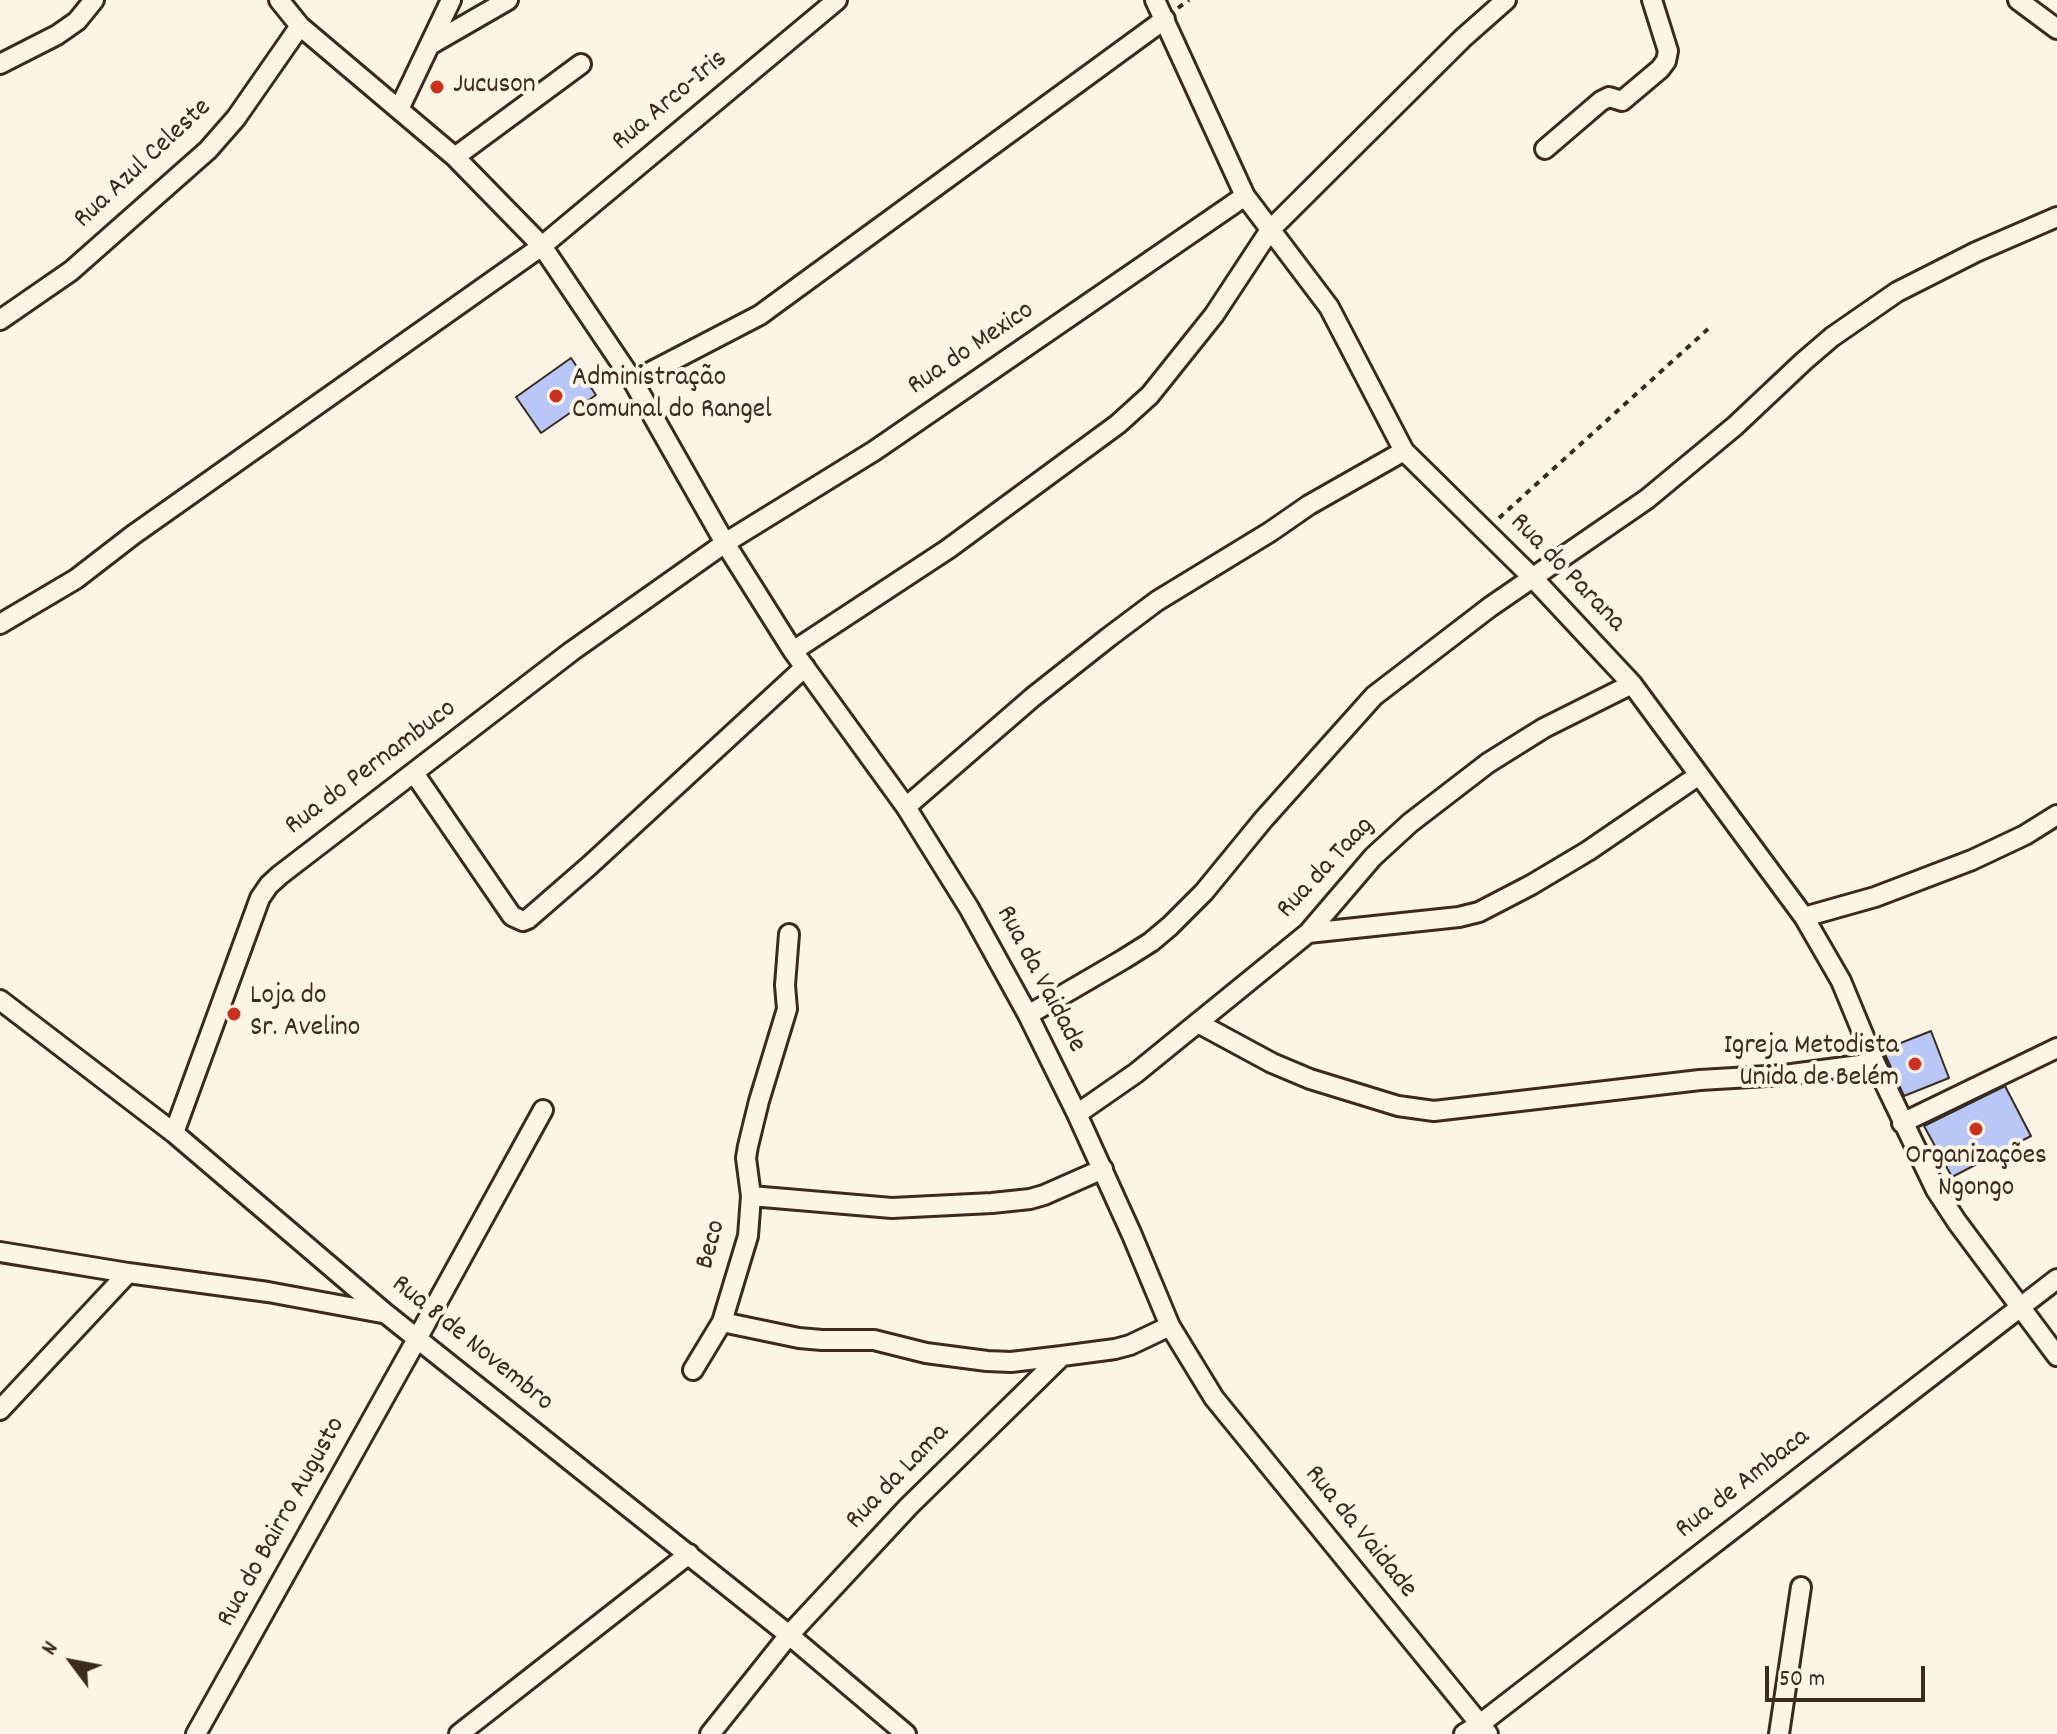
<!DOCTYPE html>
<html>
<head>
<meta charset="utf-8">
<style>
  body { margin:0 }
  #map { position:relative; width:2057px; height:1734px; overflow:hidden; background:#fcf5e5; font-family:Dekko,sans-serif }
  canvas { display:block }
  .north { position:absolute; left:32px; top:1622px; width:80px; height:80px; -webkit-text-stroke:6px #fcf5e5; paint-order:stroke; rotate:302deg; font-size:22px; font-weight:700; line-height:32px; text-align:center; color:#3b2a1e }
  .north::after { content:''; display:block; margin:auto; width:28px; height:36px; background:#3b2a1e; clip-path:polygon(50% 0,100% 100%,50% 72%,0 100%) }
  .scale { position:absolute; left:1765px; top:1666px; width:160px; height:36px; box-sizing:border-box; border:4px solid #3b2a1e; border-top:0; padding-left:10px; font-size:24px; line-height:28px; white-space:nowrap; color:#3b2a1e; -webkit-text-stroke:6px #fcf5e5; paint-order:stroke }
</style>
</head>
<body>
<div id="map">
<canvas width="2057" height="1734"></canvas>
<div class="north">N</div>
<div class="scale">50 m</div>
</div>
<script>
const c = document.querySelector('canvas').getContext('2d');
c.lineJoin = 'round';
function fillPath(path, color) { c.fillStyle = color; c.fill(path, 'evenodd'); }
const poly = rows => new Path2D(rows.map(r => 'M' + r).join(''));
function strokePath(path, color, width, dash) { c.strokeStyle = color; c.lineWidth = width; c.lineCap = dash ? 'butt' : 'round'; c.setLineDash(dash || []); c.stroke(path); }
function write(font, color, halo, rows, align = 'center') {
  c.font = font + ' Dekko,sans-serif'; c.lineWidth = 8; c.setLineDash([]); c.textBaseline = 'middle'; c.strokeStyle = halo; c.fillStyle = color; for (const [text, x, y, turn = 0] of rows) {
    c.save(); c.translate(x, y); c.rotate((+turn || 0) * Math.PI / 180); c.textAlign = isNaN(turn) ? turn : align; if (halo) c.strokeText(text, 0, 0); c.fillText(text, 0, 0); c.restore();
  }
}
const building = poly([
  [571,358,596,395,541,433,516,397,571,358],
  [1931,1031,1949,1078,1904,1096,1883,1050,1931,1031],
  [2005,1086,2031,1136,1952,1177,1924,1126,2005,1086]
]);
fillPath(building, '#b8c7f8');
strokePath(building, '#3b2a1e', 2);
const minor = poly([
  [279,0,300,26,455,157,542,246,633,381,725,543,793,651,906,807,969,908,1028,1015,1077,1114,1132,1235,1170,1326,1214,1398,1488,1734],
  [1155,0,1245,196,1329,307,1404,451,1532,577,1632,684,1804,917,1841,981,1875,1063,1936,1190,1957,1222,2057,1356],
  [2018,0,2057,29],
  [430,45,508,0],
  [0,64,57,35,77,21,94,0],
  [399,109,451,0],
  [1545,149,1601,101,1609,97,1622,101,1660,69,1666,61,1668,51,1652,0],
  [455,157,581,64],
  [0,320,71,271,208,150,236,118,300,26],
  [633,381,760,315,775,304,1165,19],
  [0,624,76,579,133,535,542,246,837,0],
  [793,651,948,549,1118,424,1150,395,1214,315,1270,230,1463,38,1506,0],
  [414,773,512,916,523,921,528,919,589,866,805,667],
  [906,807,1033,697,1109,637,1157,601,1270,532,1309,505,1404,451],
  [1804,917,1875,897,1972,860,2025,835,2057,815],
  [1308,933,1459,917,1479,912,1531,885,1588,851,1699,775],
  [0,1000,174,1133,385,1313,789,1635,906,1734],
  [1028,1015,1124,959,1151,942,1170,926,1204,892,1263,820,1374,696,1490,607,1647,499,1735,426,1804,361,1832,337,1897,292,1976,252,2057,217],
  [1198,1023,1272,1063,1310,1079,1398,1106,1434,1111,1700,1080,1784,1075,1875,1063],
  [1077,1114,1136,1073,1308,933,1373,857,1410,823,1488,763,1544,728,1632,684],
  [1902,1123,2057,1048],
  [174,1133,260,898,269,885,280,875,572,651,725,543,874,451,1245,196],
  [751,1196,892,1208,992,1203,1030,1199,1044,1195,1103,1169],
  [0,1252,128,1273,268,1292,382,1313],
  [722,1322,799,1338,822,1340,874,1340,926,1353,987,1361,1011,1362,1062,1356],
  [693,1370,722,1322,748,1236,751,1196,746,1158,748,1146,759,1101,787,1009,785,985,789,934],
  [0,1410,128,1273],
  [196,1734,417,1339,543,1110],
  [459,1734,689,1554],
  [710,1734,789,1635,909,1506,1062,1356,1115,1349,1130,1345,1170,1326],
  [1464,1734,1480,1724,2057,1279],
  [1779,1734,1801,1587]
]);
strokePath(minor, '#3b2a1e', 24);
strokePath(poly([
  [1178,8,1189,0],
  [1499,518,1708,329]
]), '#3b2a1e', 4, [6, 6]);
strokePath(minor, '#fcf5e5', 18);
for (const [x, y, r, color] of [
  [437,87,8,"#c8321e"],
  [556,396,8,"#c8321e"],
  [234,1014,8,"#c8321e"],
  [1915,1064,8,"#c8321e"],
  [1976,1129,8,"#c8321e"]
]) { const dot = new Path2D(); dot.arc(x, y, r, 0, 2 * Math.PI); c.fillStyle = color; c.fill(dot); strokePath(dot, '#fcf5e5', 3); }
write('28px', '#3b2a1e', '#fcf5e5', [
  ["Jucuson",453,87],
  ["Administração",572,380],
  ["Comunal do Rangel",572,412],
  ["Loja do",250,998],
  ["Sr. Avelino",250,1030],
  ["Igreja Metodista",1899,1048,"right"],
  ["Unida de Belém",1899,1080,"right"],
  ["Organizações",1976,1158,"center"],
  ["Ngongo",1976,1190,"center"]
], 'left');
write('28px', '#3b2a1e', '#fcf5e5', [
  ["Rua Arco-Iris",671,102,-40],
  ["Rua Azul Celeste",144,165,-43],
  ["Rua do Mexico",972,350,-34],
  ["Rua do Parana",1566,574,46],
  ["Rua do Pernambuco",372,769,-37],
  ["Rua da Taag",1327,869,-47],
  ["Rua da Vaidade",1039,980,62],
  ["Beco",713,1245,-75],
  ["Rua 8 de Novembro",471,1345,39],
  ["Rua da Lama",899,1478,-46],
  ["Rua de Ambaca",1744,1485,-38],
  ["Rua do Bairro Augusto",283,1523,-61],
  ["Rua da Vaidade",1359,1533,51]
]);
</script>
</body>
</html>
